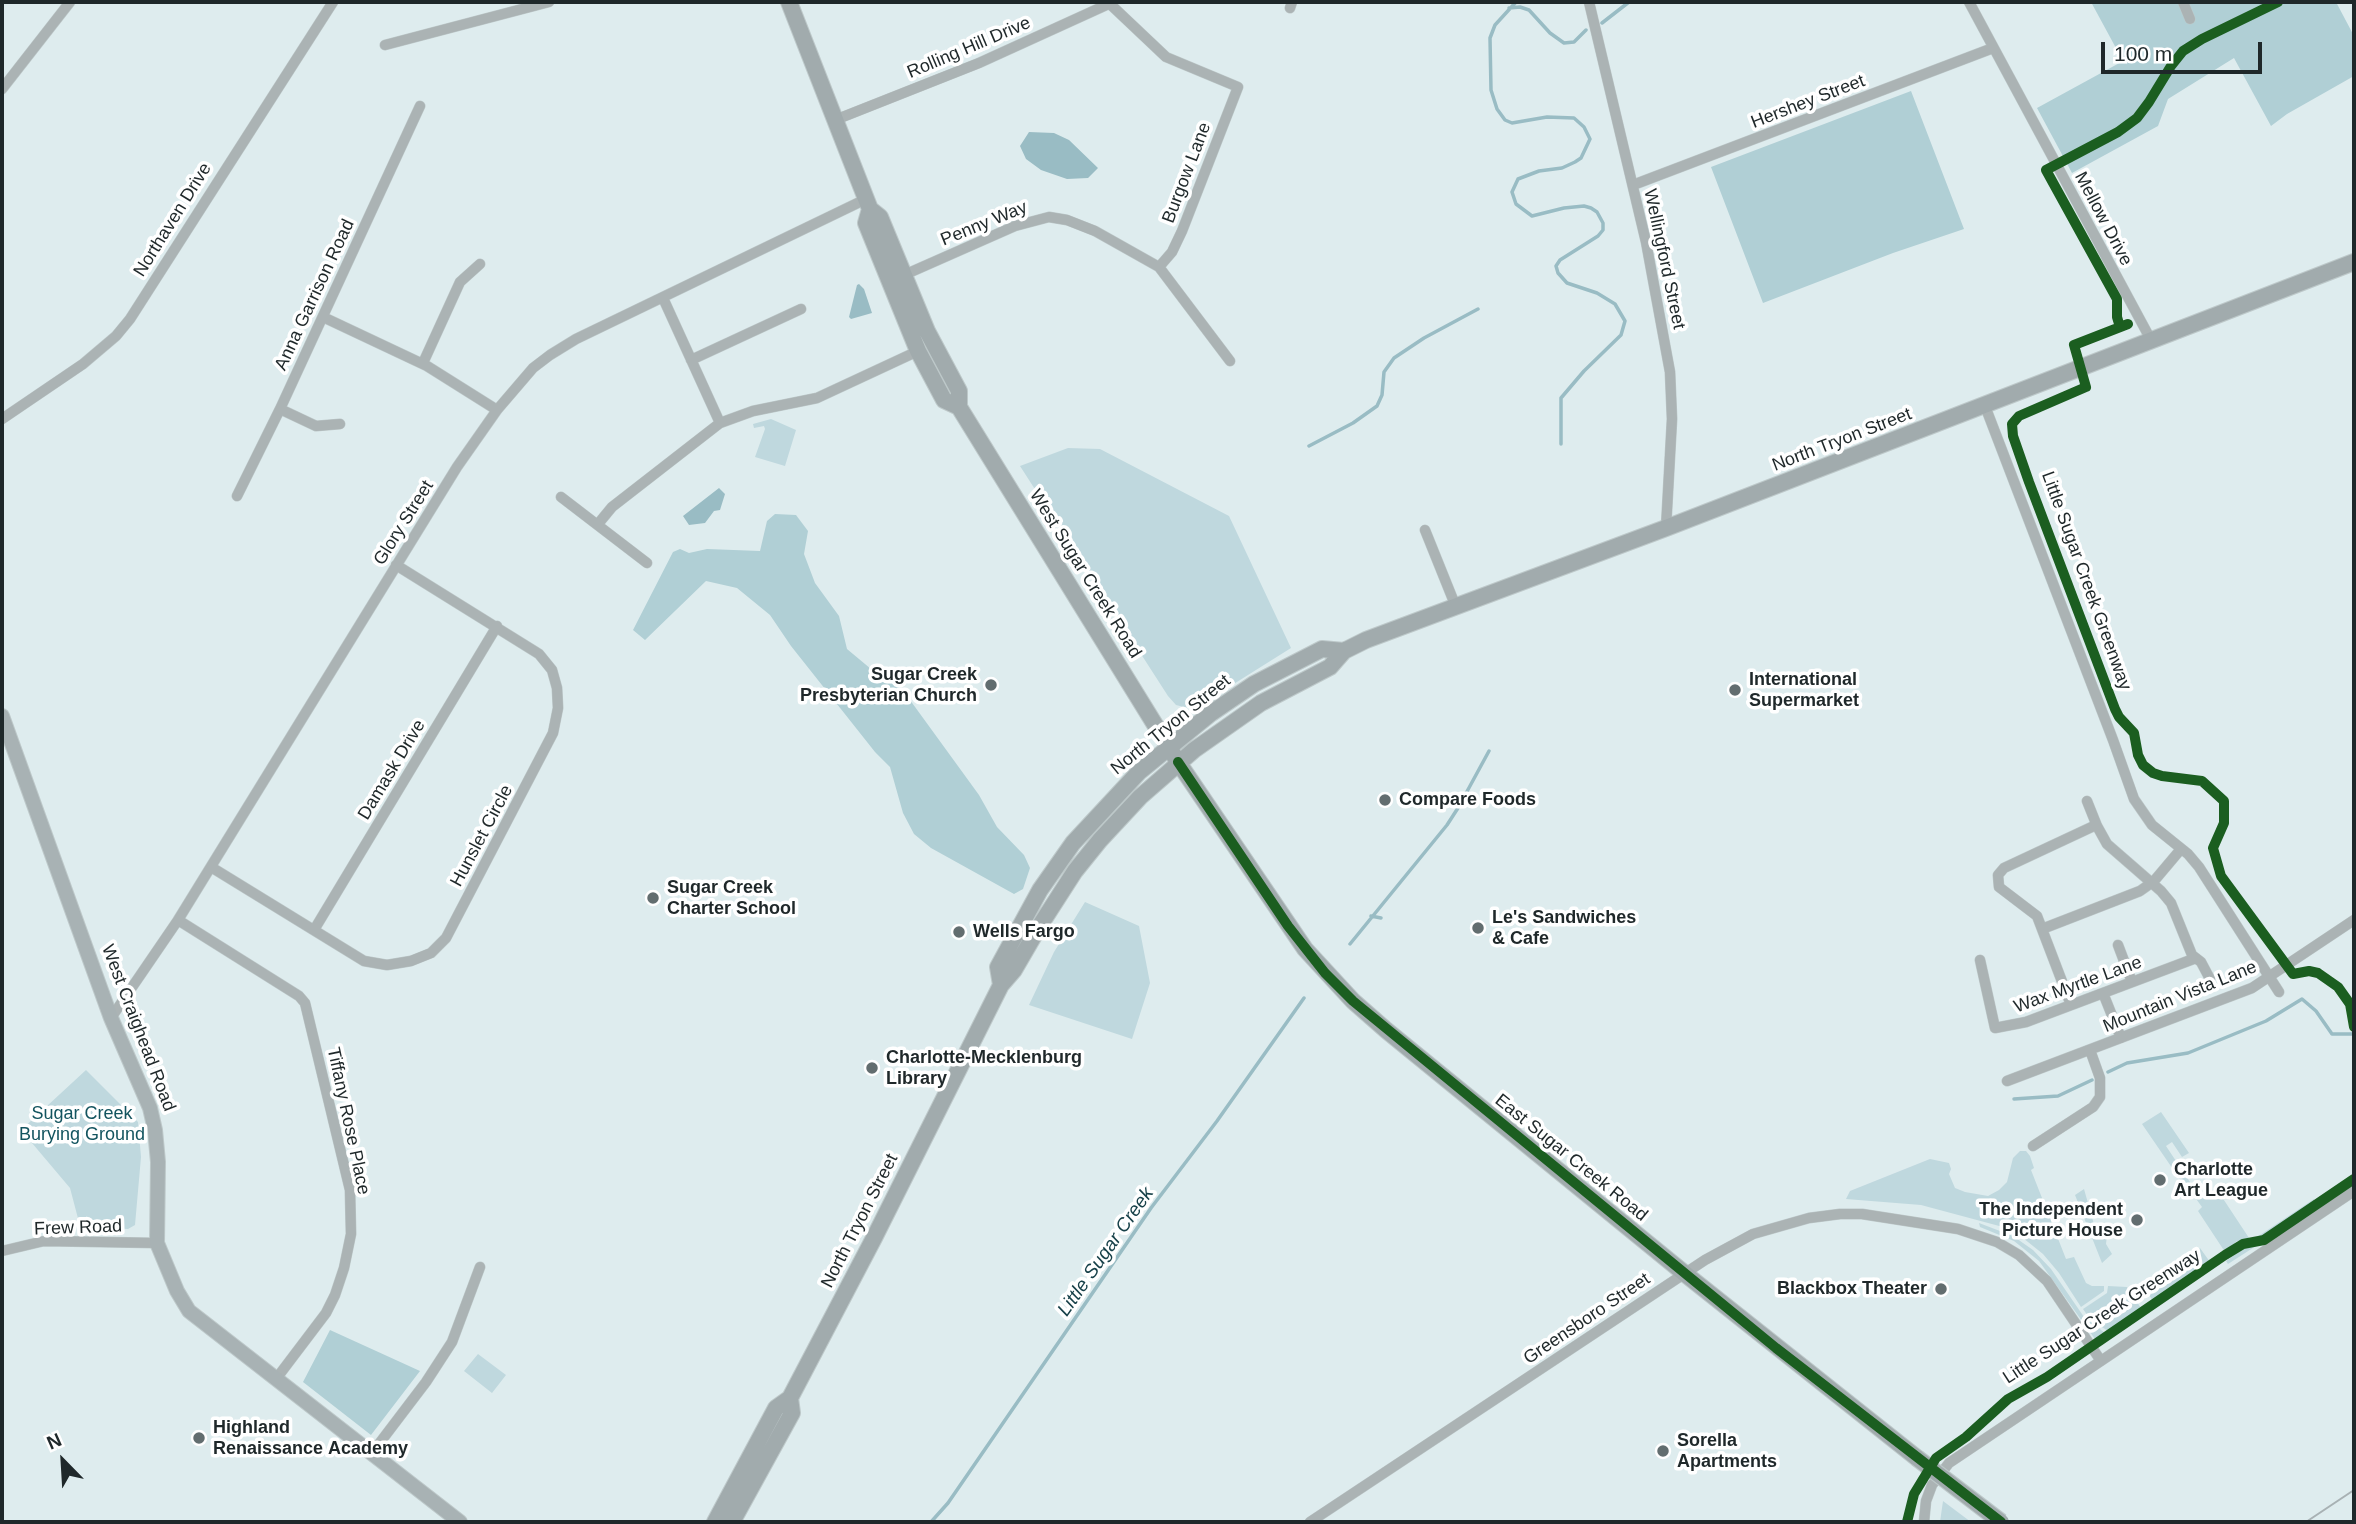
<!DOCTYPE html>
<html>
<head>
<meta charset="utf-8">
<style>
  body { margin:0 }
  #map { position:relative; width:2356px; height:1524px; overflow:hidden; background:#deecee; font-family:Helvetica,sans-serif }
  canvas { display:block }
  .frame { position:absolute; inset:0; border:4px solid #1f282a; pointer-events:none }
  .north { position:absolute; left:28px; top:1426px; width:70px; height:70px; -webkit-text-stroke:5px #fff; paint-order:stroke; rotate:336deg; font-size:19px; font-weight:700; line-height:28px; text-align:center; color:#1f282a }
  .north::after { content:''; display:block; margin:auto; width:24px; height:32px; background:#1f282a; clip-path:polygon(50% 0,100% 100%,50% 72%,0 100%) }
  .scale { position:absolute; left:2101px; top:42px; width:161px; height:32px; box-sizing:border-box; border:4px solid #1f282a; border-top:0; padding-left:9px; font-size:21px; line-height:24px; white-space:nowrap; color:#1f282a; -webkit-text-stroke:5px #fff; paint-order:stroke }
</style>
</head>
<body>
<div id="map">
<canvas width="2356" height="1524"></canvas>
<div class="frame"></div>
<div class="north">N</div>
<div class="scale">100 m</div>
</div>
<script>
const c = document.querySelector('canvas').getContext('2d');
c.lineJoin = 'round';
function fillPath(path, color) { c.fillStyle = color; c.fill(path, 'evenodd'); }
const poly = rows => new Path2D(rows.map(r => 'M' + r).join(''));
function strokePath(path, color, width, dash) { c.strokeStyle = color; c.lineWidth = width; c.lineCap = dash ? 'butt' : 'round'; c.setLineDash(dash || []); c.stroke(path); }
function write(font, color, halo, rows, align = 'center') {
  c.font = font + ' Helvetica,sans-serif'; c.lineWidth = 7; c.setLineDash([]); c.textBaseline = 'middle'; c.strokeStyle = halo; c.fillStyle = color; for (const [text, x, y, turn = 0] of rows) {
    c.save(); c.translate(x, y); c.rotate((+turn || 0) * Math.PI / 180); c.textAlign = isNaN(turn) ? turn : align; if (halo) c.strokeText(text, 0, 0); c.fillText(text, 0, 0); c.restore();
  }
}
fillPath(poly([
  [771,419,796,430,785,466,755,457,765,429,764,426,754,428,753,424],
  [1068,448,1100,449,1229,516,1291,648,1197,707,1188,708,1176,705,1168,696,1020,466],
  [1085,902,1139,926,1150,983,1132,1039,1029,1005,1054,952],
  [86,1070,138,1122,141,1157,135,1225,128,1229,80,1226,70,1188,21,1130],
  [2161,1112,2189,1153,2182,1157,2172,1142,2166,1146,2200,1197,2216,1188,2251,1241,2314,1199,2315,1208,2228,1264,2226,1261,2246,1247,2242,1241,2237,1241,2225,1252,2198,1211,2202,1207,2194,1196,2192,1197,2142,1124],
  [2020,1151,2026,1151,2030,1156,2034,1168,2031,1170,2066,1259,2074,1257,2086,1283,2092,1286,2104,1286,2104,1291,2081,1307,2059,1273,2043,1254,2023,1238,2003,1227,1921,1205,1846,1199,1850,1191,1930,1159,1949,1163,1951,1169,1949,1174,1955,1188,1965,1192,1988,1196,1999,1190,2007,1182,2013,1158],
  [2084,1189,2095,1228,2107,1235,2106,1244,2112,1254,2102,1263,2075,1195],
  [1979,1223,2013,1236,2033,1250,2051,1269,2084,1317,2105,1333,2095,1339,2039,1261,2014,1241,1980,1227],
  [2200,1248,2210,1262,2153,1301,2143,1286],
  [2108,1286,2127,1287,2141,1308,2108,1331,2090,1319,2083,1309,2107,1293],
  [478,1354,506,1375,492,1393,464,1371],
  [1943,1501,1971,1522,1940,1522]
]), '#bfd8de');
fillPath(poly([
  [2091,2,2336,2,2354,36,2354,76,2287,114,2271,126,2234,58,2168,99,2158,126,2072,173,2037,108,2123,61],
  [1911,91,1964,229,1893,253,1763,303,1711,167],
  [775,514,796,515,808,531,804,554,815,583,839,616,847,649,871,669,902,689,979,795,997,827,1024,855,1030,868,1023,889,1014,894,931,848,914,834,903,813,890,767,875,752,791,646,770,615,737,588,706,581,645,640,633,630,673,552,680,549,689,553,707,549,760,551,767,521],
  [330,1330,420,1371,371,1435,303,1382]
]), '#b0cfd5');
fillPath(poly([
  [1029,132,1054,133,1069,140,1098,168,1088,178,1067,179,1041,170,1026,159,1020,146],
  [859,284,864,289,872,313,851,319,849,317,857,285],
  [719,488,725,494,720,510,714,511,705,523,689,525,683,516]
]), '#99bcc4');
strokePath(poly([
  [1516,2,1495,25,1490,38,1491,90,1497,109,1505,120,1512,123,1547,117,1574,118,1584,127,1590,139,1581,158,1575,162,1562,168,1539,171,1518,179,1512,192,1516,204,1532,216,1564,208,1584,206,1591,208,1597,212,1603,223,1603,230,1598,236,1560,260,1556,266,1558,273,1567,283,1597,293,1615,304,1625,321,1621,335,1584,371,1561,398,1561,444],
  [1509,8,1520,7,1529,10,1550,33,1564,43,1574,42,1586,30],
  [1602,23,1629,2],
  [1309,446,1353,423,1377,406,1382,395,1384,372,1394,358,1424,338,1478,309],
  [1371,916,1381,918],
  [1350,944,1447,825,1458,808,1489,751],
  [2108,1072,2127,1063,2188,1053,2266,1021,2302,999,2316,1011,2332,1034,2354,1034],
  [2014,1099,2058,1096,2092,1080],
  [931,1522,948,1503,1151,1208,1217,1121,1304,998]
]), '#99bcc4', 3.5);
const street = poly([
  [1589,2,1646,242,1670,372,1672,419,1666,528],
  [1969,2,2151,340],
  [2183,2,2190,19],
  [1110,4,1166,57,1238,87,1182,231,1172,252,1159,267],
  [1290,8,1292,2],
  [385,45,549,2],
  [2,89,70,2],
  [835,120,979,63,1113,2],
  [1633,185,1993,48],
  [904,275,1015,226,1049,217,1067,220,1095,231,1159,267,1230,361],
  [663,298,720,423],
  [323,317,427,366,497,410],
  [691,360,801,309],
  [423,363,460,282,480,264],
  [1985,406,2113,740,2134,799,2152,825,2188,854,2199,867,2279,992],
  [280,409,316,426,340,424],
  [2,419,83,364,116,336,130,319,333,2],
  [237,496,280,409,420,106],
  [561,497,647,563],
  [598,524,612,507,720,423,753,411,817,398,918,351],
  [1425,530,1456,607],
  [2087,801,2097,826,2107,844,2161,891,2171,903,2192,955,2201,962,2210,979],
  [211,867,364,961,387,965,411,961,431,953,446,938,553,733,558,708,557,688,552,670,539,654,396,565],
  [178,920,299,996,305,1003,350,1190,351,1234,344,1268,335,1295,326,1313,276,1379],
  [2042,929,2140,891,2154,881,2181,849],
  [314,930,497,626],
  [2118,945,2132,982],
  [1980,960,1995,1028,2026,1022,2196,958],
  [2103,993,2121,1038],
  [2071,1005,2037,916,1999,887,1998,875,2004,868,2096,825],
  [111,1018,178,920,457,467,497,410,533,368,550,355,576,339,866,199],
  [2007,1081,2252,988,2354,920],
  [2033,1146,2093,1107,2100,1097,2100,1078,2090,1050],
  [2,1251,44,1241,157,1243],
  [372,1453,426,1382,452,1342,480,1267],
  [1310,1522,1705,1260,1753,1234,1809,1218,1840,1214,1862,1214,1958,1229,1997,1242,2019,1255,2047,1281,2101,1361],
  [1924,1522,1926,1501,1932,1485,1949,1463,2354,1191]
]);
const secondary = poly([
  [2,716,111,1018,150,1108,155,1130,158,1162,157,1243,177,1291,189,1311,460,1522]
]);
const primary = poly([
  [789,2,870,209,880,217,927,331,959,391,959,407,1178,762,1305,949,1353,1001,1386,1030,1684,1273,1917,1458],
  [870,209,866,223,918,351,944,400,959,407],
  [1001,985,998,967,1040,890,1073,843,1139,772,1210,714,1254,684,1322,649,1344,651],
  [715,1522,776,1408,790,1398,874,1238,1001,985,1014,970,1039,927,1075,871,1100,840,1140,797,1194,750,1261,703,1330,667,1344,651,1366,640,1666,528,2354,262],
  [732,1522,792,1413,790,1398]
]);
strokePath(street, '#bdc8c9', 11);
strokePath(secondary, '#bdc8c9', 16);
strokePath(primary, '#bdc8c9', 18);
strokePath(street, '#abb3b4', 10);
strokePath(secondary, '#a8b2b4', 14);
strokePath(primary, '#a1abad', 16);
strokePath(poly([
  [2306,1522,2354,1490]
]), '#a8b1b3', 2);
const primaryBridge = poly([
  [1917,1458,2001,1522]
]);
strokePath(primaryBridge, '#bdc8c9', 18, []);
strokePath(primaryBridge, '#a1abad', 16);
strokePath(poly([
  [2128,324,2074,345,2086,387,2019,416,2012,424,2013,436,2029,482,2115,709,2119,717,2134,733,2138,755,2143,765,2153,773,2162,776,2202,781,2224,801,2224,823,2213,848,2221,876,2293,974,2309,971,2318,973,2338,987,2350,1004,2354,1027],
  [2120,327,2117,317,2117,299,2046,170,2118,132,2137,118,2149,102,2171,66,2183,51,2202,39,2278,2],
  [1178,762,1288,926,1325,973,1353,1001,1776,1348,2001,1522],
  [1907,1522,1914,1494,1936,1458,1966,1437,2008,1399,2047,1377,2225,1255,2243,1244,2264,1240,2354,1179]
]), '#1b5e20', 10);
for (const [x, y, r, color] of [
  [991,685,7,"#626d6f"],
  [1735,690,7,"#626d6f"],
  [1385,800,7,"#626d6f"],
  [653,898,7,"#626d6f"],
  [1478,928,7,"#626d6f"],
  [959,932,7,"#626d6f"],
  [872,1068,7,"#626d6f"],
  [2160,1180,7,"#626d6f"],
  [2137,1220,7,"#626d6f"],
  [1941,1289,7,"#626d6f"],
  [199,1438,7,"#626d6f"],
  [1663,1451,7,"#626d6f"]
]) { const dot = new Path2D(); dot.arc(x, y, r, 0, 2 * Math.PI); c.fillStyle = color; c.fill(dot); strokePath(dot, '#fff', 2.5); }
write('18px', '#1f282a', '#fff', [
  ["Rolling Hill Drive",969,48,-23],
  ["Hershey Street",1808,102,-21],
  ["Burgow Lane",1187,173,-69],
  ["Mellow Drive",2103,219,62],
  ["Northaven Drive",173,220,-58],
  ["Penny Way",984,224,-22],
  ["Wellingford Street",1664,259,78],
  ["Anna Garrison Road",315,295,-65],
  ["North Tryon Street",1842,440,-21],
  ["Glory Street",404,523,-58],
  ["West Sugar Creek Road",1085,574,58],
  ["Little Sugar Creek Greenway",2086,581,70],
  ["North Tryon Street",1171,725,-39],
  ["Damask Drive",392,770,-59],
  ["Hunslet Circle",482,836,-62],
  ["Wax Myrtle Lane",2078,985,-20],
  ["Mountain Vista Lane",2180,997,-22],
  ["West Craighead Road",138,1028,69],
  ["Tiffany Rose Place",348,1121,78],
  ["East Sugar Creek Road",1571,1158,39],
  ["North Tryon Street",860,1221,-63],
  ["Frew Road",78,1228,-2],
  ["Little Sugar Creek Greenway",2102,1317,-33],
  ["Greensboro Street",1587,1319,-34]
]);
write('bold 18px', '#1f282a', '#fff', [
  ["Sugar Creek",977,675,"right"],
  ["Presbyterian Church",977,696,"right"],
  ["International",1749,680],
  ["Supermarket",1749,701],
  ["Compare Foods",1399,800],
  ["Sugar Creek",667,888],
  ["Charter School",667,909],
  ["Le's Sandwiches",1492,918],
  ["& Cafe",1492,939],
  ["Wells Fargo",973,932],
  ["Charlotte-Mecklenburg",886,1058],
  ["Library",886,1079],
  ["Charlotte",2174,1170],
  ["Art League",2174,1191],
  ["The Independent",2123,1210,"right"],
  ["Picture House",2123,1231,"right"],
  ["Blackbox Theater",1927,1289,"right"],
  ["Highland",213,1428],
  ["Renaissance Academy",213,1449],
  ["Sorella",1677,1441],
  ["Apartments",1677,1462]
], 'left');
write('18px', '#13545f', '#fff', [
  ["Sugar Creek",82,1114],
  ["Burying Ground",82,1135]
]);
write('italic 19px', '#174149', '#fff', [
  ["Little Sugar Creek",1106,1252,-55]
]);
</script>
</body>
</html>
